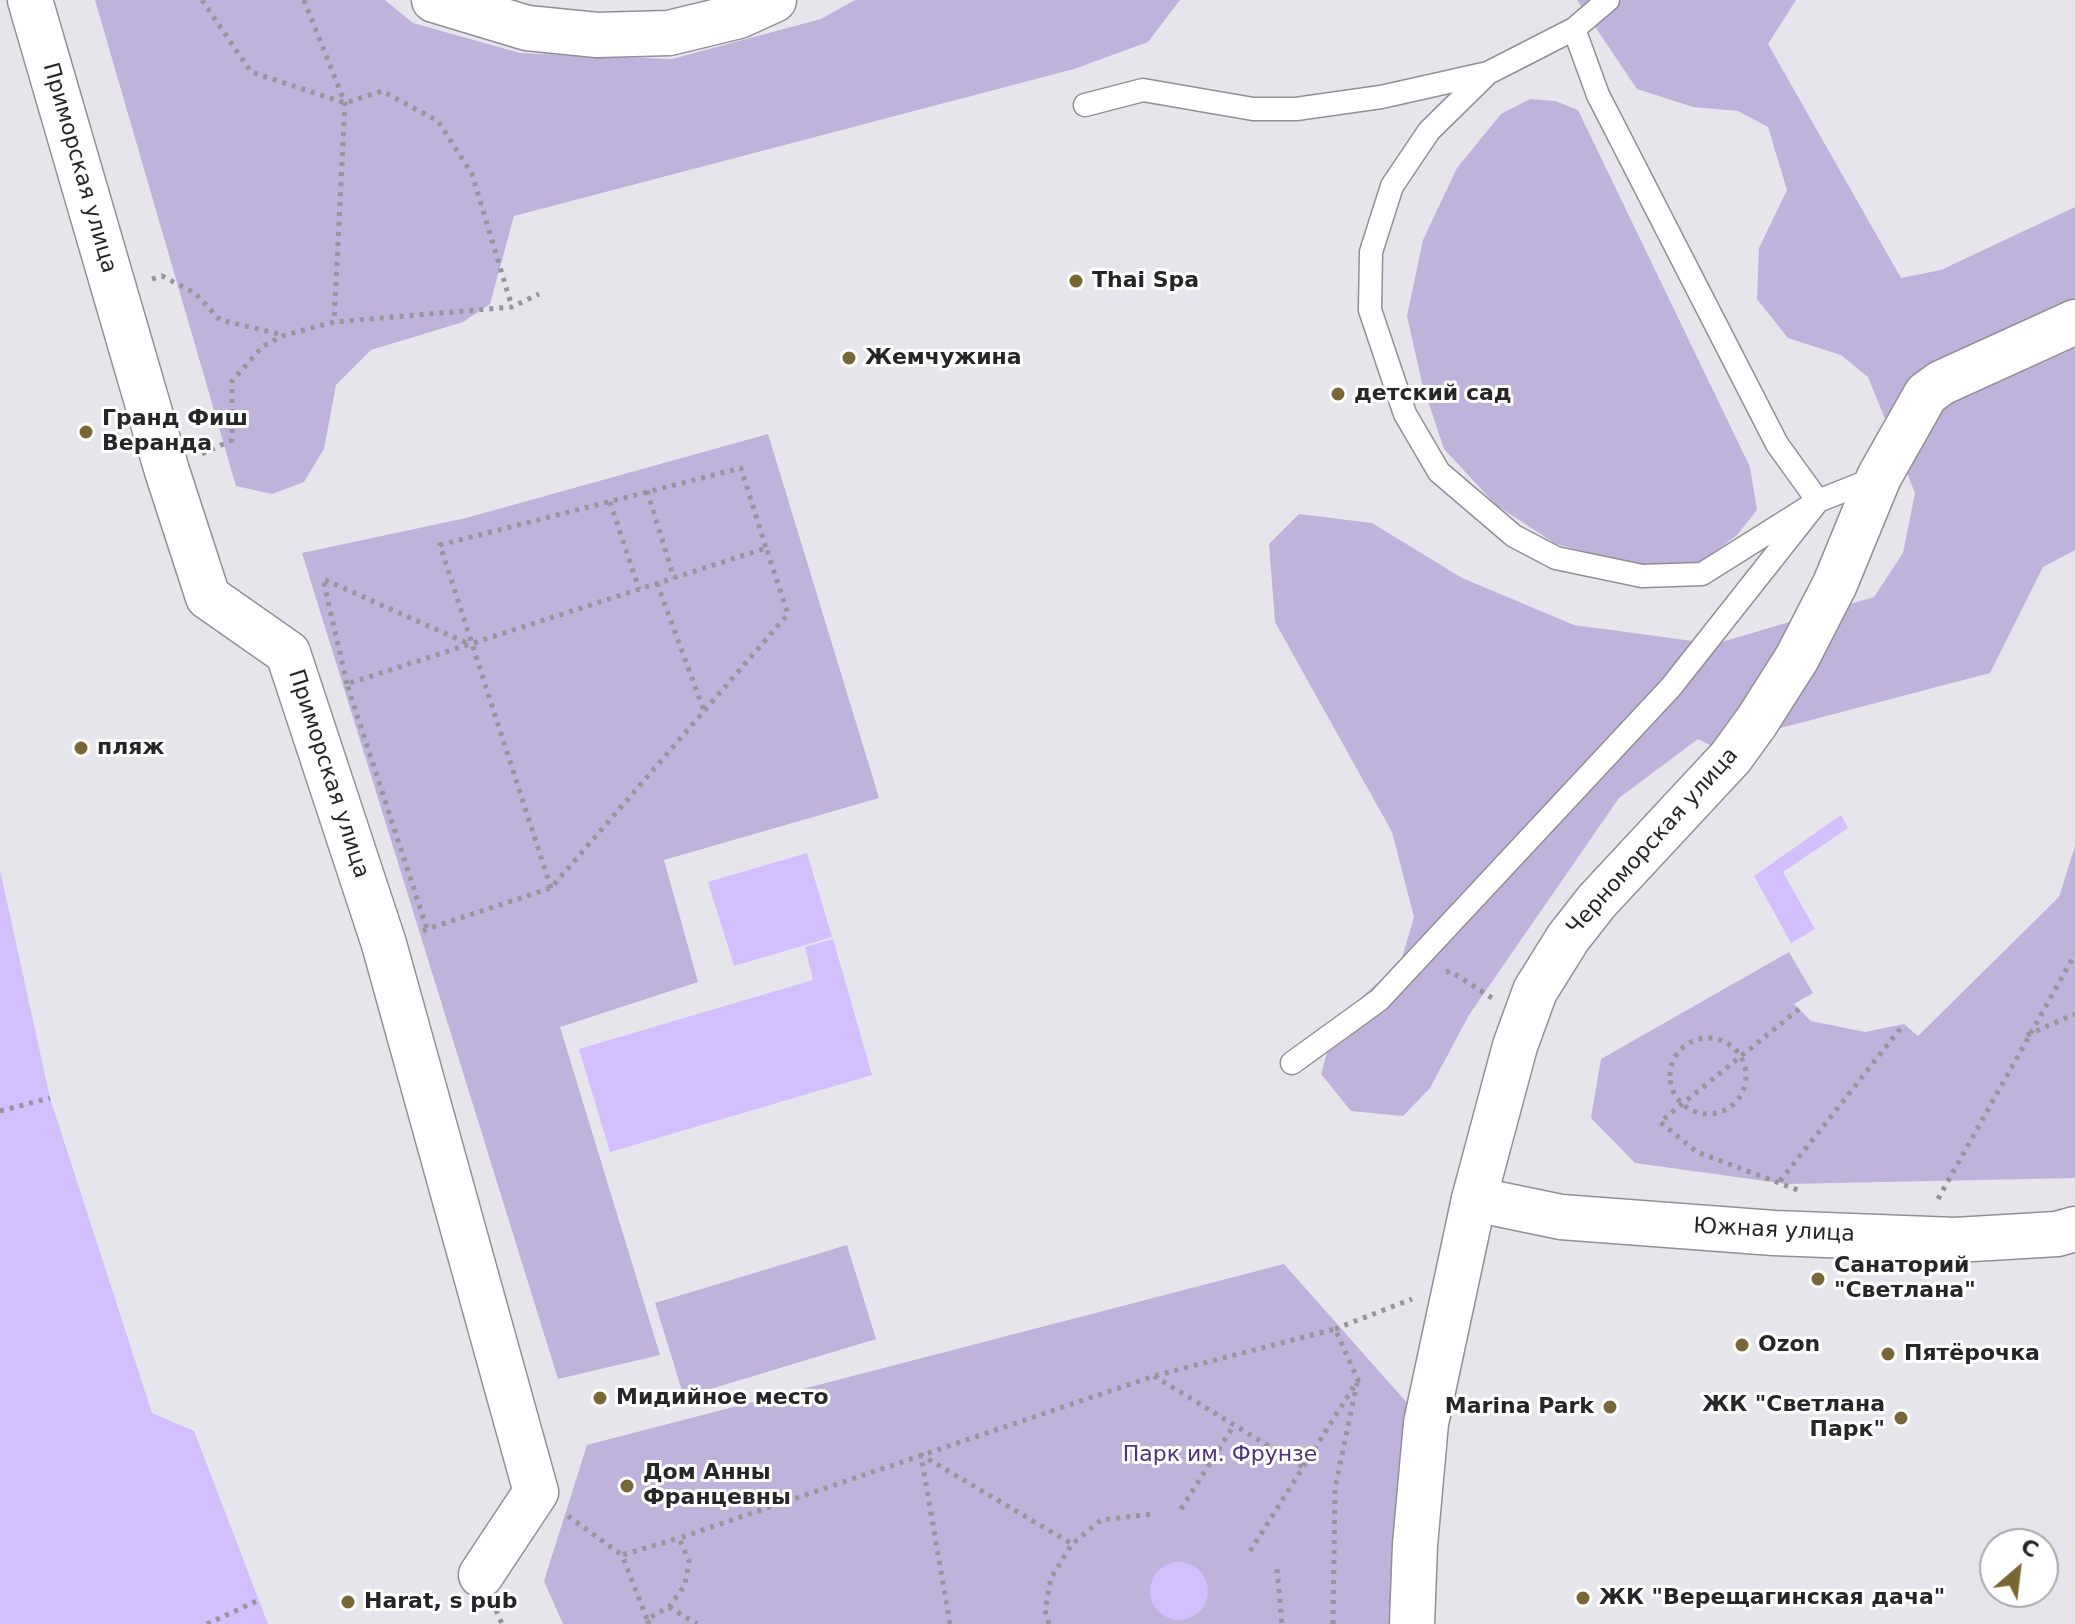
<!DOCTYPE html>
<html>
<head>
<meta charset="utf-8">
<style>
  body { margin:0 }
  #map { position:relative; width:2075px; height:1624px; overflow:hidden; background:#e7e5ec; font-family:"DejaVu Sans",sans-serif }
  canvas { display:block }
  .north { position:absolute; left:1979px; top:1528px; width:80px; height:80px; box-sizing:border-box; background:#fff; border:2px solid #a8a8a9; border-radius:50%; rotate:28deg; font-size:22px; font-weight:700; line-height:32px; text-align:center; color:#262528 }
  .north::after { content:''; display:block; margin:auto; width:28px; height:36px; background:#796635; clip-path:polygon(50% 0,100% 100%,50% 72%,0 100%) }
</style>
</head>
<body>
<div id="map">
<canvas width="2075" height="1624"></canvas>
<div class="north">С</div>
</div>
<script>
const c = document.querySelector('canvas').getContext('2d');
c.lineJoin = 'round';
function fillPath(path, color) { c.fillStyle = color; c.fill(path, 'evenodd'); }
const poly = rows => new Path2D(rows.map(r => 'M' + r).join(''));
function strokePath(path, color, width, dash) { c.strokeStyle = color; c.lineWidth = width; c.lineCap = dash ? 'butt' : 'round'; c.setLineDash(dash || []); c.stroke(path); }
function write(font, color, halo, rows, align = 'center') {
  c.font = font + ' "DejaVu Sans",sans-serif'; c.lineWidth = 6; c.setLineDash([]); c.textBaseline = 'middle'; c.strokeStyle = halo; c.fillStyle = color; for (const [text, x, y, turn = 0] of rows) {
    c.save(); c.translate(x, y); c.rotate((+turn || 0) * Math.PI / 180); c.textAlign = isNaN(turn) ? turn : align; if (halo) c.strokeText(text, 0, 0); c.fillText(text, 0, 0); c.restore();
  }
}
fillPath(poly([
  [95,0,385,0,413,23,520,53,672,59,821,19,855,0,1180,0,1148,42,1074,69,514,216,490,304,463,322,371,350,336,385,324,449,304,482,272,494,236,486],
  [1577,0,1796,0,1768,44,1901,278,1941,270,2075,207,2075,550,2043,567,1990,673,1712,746,1698,739,1619,798,1469,1015,1430,1088,1403,1116,1351,1111,1321,1074,1336,1021,1401,961,1414,917,1392,832,1275,622,1269,544,1299,514,1372,523,1462,578,1574,625,1715,644,1874,597,1903,553,1915,493,1868,377,1841,355,1788,338,1757,299,1759,248,1787,190,1768,127,1738,111,1693,107,1637,89],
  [1530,99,1555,101,1578,110,1750,467,1757,510,1737,535,1692,569,1637,565,1556,544,1496,505,1444,449,1422,383,1407,316,1423,240,1457,168,1501,114],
  [768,434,879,798,664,860,698,982,560,1027,660,1355,558,1379,302,553,466,518],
  [2075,846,2075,1178,1787,1184,1635,1163,1591,1118,1601,1059,1789,952,1813,993,1794,1004,1811,1021,1865,1032,1904,1024,1918,1036,2059,897],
  [847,1245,876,1339,684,1397,655,1303],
  [1284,1264,1424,1422,1401,1624,563,1624,544,1581,587,1445]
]), '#bfb2db');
fillPath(poly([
  [1841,815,1848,828,1783,872,1815,929,1791,943,1754,876],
  [807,853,832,937,734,966,708,882],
  [0,870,50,1098,152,1413,194,1431,268,1624,0,1624],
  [833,939,872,1075,610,1152,579,1049,813,980,805,947],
  '1150 1591a29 29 0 1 1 58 0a29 29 0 1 1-58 0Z'
]), '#d3befe');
const lane = poly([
  [1488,73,1429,131,1392,186,1371,252,1370,310,1405,414,1439,472,1514,536,1556,558,1642,576,1702,574,1818,501,1777,444,1598,95,1574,29],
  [1085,105,1143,90,1253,109,1296,109,1381,97,1488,73,1574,29,1608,0],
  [1292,1063,1379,1000,1671,687,1818,501,1878,477]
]);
const street = poly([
  [30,0,167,471,208,597,288,653,384,944,536,1492,481,1575],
  [1474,1199,1561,1217,1774,1233,1955,1240,2057,1234,2075,1229]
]);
const secondary = poly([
  [434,0,527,28,597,35,669,33,739,16,774,0],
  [1412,1624,1415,1545,1426,1423,1474,1199,1515,1046,1535,991,1568,938,1597,901,1731,757,1757,721,1797,658,1835,584,1879,477,1926,394,1941,383,2075,322]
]);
strokePath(lane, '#918f96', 25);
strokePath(street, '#918f96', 47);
strokePath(secondary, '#918f96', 47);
strokePath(poly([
  [202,0,251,72,345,103,382,91,438,121,472,174,512,307],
  [304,0,345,103,334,322],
  [152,279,162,276,195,293,220,320,284,335],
  [202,454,232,440,232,381,263,346,285,335,334,322,512,307,539,294],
  [647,491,674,578],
  [610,502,639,589],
  [657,583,704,711],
  [347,684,323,579,469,644],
  [551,888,440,545,741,468,766,548],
  [423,931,427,929,551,888,788,614,766,548,347,684,427,929],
  [1446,972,1450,971,1492,998],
  [1799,1009,1660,1122,1697,1152,1803,1192],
  [2027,1035,2075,1014],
  '1670 1076a38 38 0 1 1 76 0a38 38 0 1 1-76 0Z',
  [0,1111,50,1098],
  [1780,1181,1904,1024],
  [1938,1199,2075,954],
  [1335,1329,1412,1299],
  [1154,1376,1303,1467],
  [1181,1509,1234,1425],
  [568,1516,622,1555],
  [1277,1569,1282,1624],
  [669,1607,697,1624],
  [496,1610,502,1624],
  [647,1619,622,1555,679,1538],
  [207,1624,259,1600],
  [649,1624,647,1619,669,1607,685,1585,689,1561,679,1538,1154,1376,1335,1329,1358,1380,1249,1553],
  [950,1624,921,1455,1072,1544],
  [1049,1624,1045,1610,1051,1578,1072,1544,1101,1520,1152,1514],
  [1333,1624,1335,1488,1357,1383]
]), '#96959a', 5, [4, 6]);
strokePath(lane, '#fff', 22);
strokePath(street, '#fff', 44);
strokePath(secondary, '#fff', 44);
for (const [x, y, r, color] of [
  [1076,281,8,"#796635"],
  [849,358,8,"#796635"],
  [1338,394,8,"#796635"],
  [86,432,8,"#796635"],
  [81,748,8,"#796635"],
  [1818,1279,8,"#796635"],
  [1742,1345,8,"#796635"],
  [1888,1354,8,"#796635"],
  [600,1398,8,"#796635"],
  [1610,1407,8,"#796635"],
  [1901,1418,8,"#796635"],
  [627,1486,8,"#796635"],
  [1583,1598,8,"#796635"],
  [348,1602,8,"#796635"]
]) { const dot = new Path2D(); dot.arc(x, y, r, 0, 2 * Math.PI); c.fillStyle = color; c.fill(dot); strokePath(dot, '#fff', 3); }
write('22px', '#262528', '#fff', [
  ["Приморская улица",79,168,74],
  ["Приморская улица",328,774,72],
  ["Черноморская улица",1653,842,-48],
  ["Южная улица",1774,1231,3]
]);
write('bold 22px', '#262528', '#fff', [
  ["Thai Spa",1092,281],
  ["Жемчужина",865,358],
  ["детский сад",1354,394],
  ["Гранд Фиш",102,419],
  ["Веранда",102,444],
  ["пляж",97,748],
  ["Санаторий",1834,1266],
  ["\"Светлана\"",1834,1291],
  ["Ozon",1758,1345],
  ["Пятёрочка",1904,1354],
  ["Мидийное место",616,1398],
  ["ЖК \"Светлана",1885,1405,"right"],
  ["Парк\"",1885,1430,"right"],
  ["Marina Park",1594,1407,"right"],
  ["Дом Анны",643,1473],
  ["Францевны",643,1498],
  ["ЖК \"Верещагинская дача\"",1599,1598],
  ["Harat, s pub",364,1602]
], 'left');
write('22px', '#4e317a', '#fff', [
  ["Парк им. Фрунзе",1220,1455]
]);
</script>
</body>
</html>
